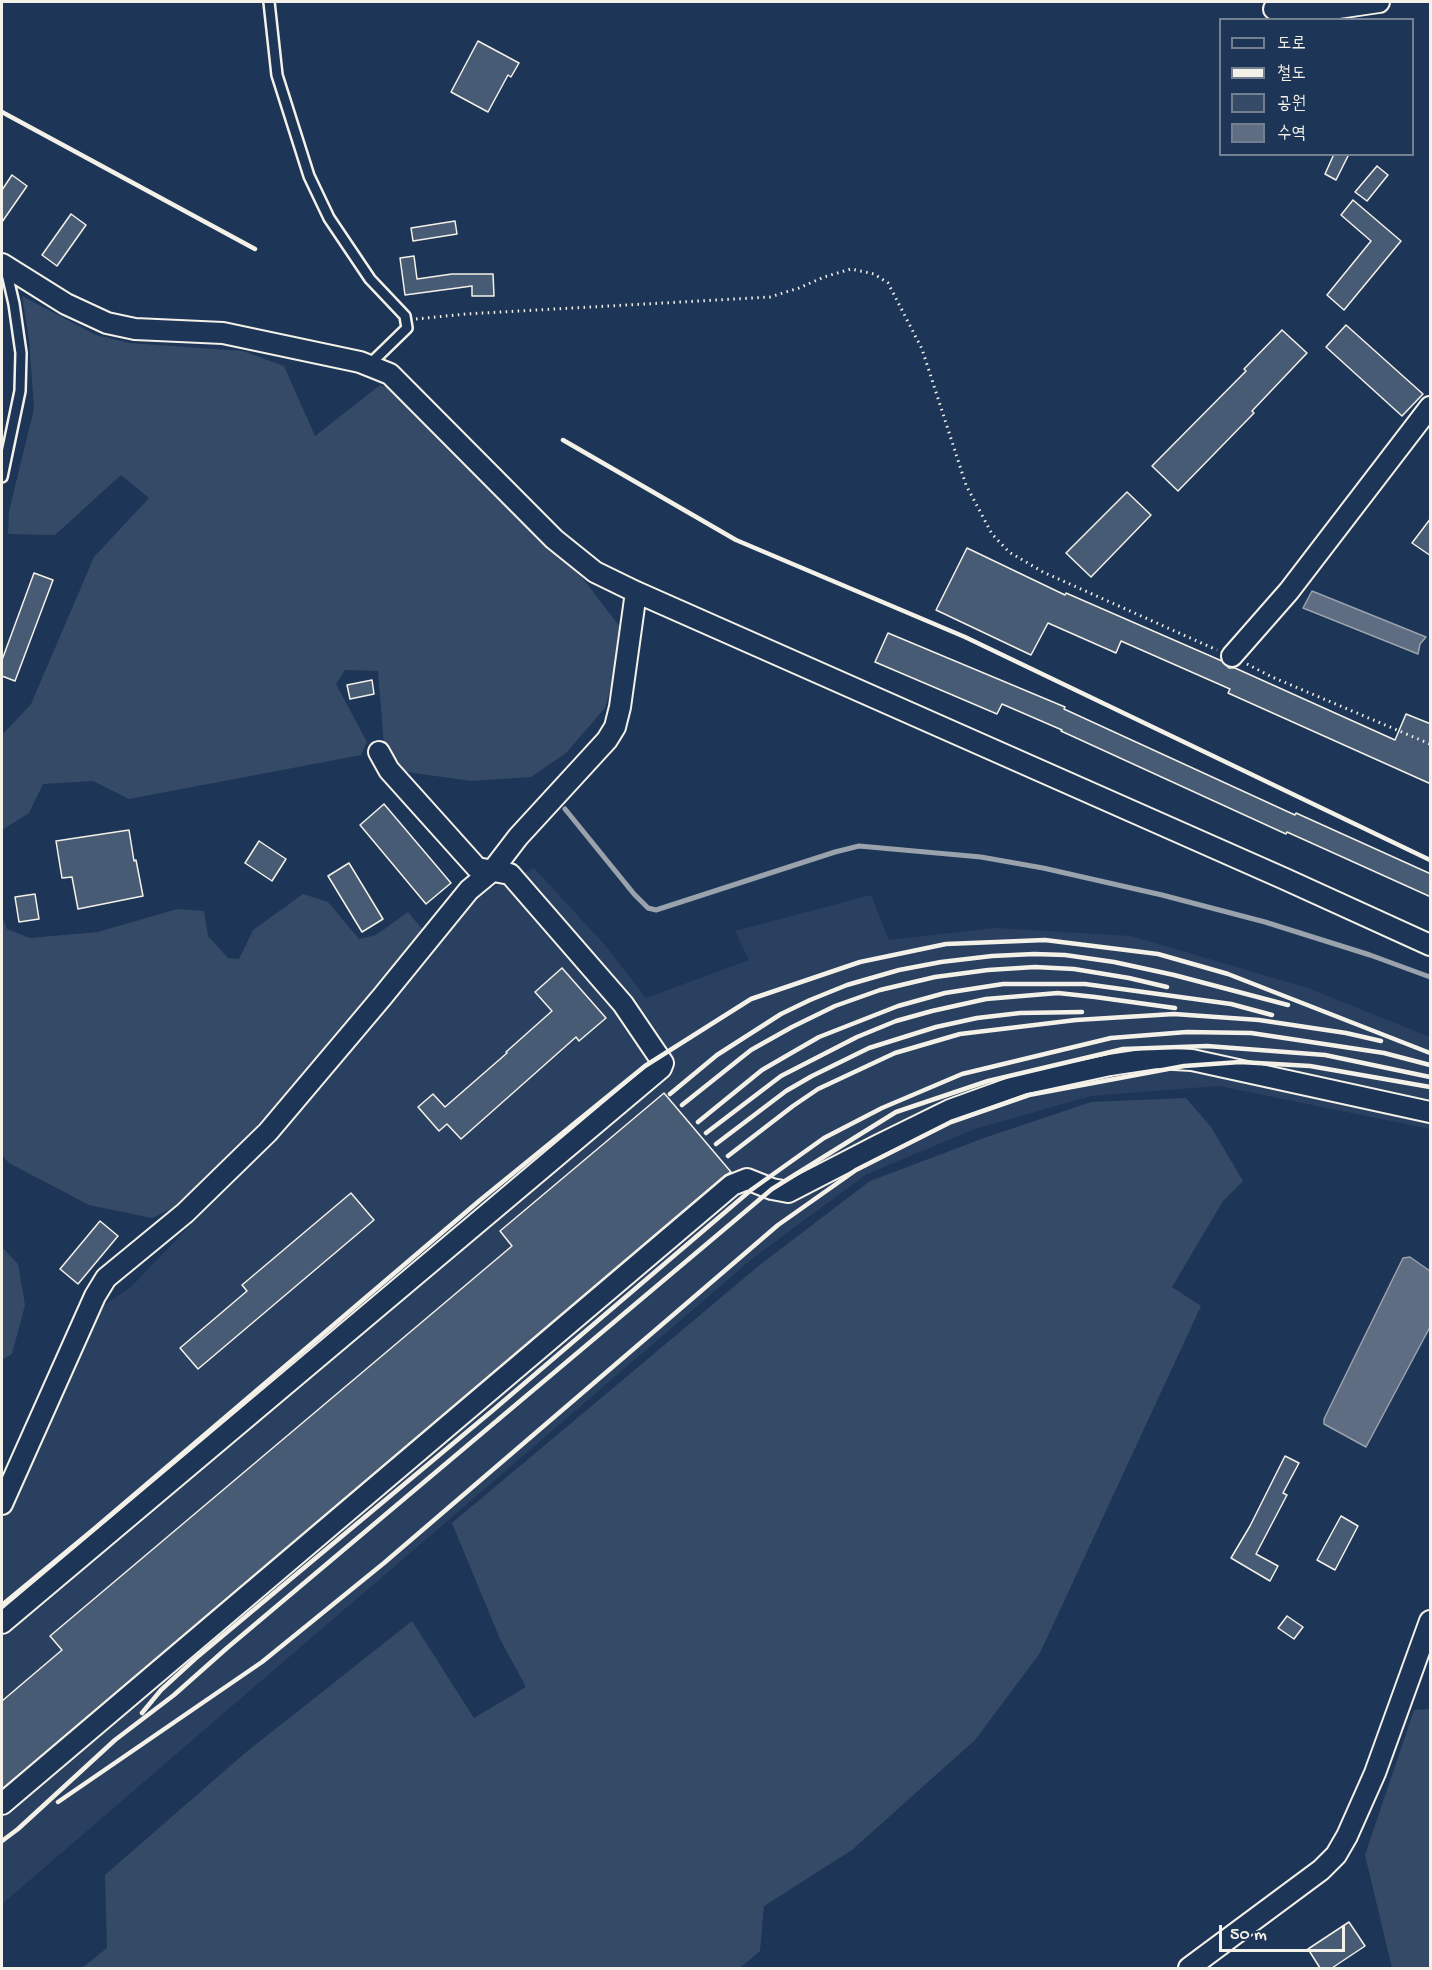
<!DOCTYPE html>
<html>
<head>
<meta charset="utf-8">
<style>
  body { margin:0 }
  #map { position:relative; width:1432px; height:1970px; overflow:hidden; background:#1d3557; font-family:"Gochi Hand","Poor Story",sans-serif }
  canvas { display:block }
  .frame { position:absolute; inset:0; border:3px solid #f4f1e8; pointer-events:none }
  .legend { position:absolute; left:1219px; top:18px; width:195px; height:138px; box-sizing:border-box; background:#1d3557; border:2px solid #738091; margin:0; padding:8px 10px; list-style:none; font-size:18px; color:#f4f1e8 }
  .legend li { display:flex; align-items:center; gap:12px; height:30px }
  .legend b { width:30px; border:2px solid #738091 }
  .scale { position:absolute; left:1219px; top:1925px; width:126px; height:27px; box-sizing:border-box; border:3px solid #f4f1e8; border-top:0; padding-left:8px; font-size:18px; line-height:21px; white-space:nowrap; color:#f4f1e8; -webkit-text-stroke:4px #1d3557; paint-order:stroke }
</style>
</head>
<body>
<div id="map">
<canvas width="1432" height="1970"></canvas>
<div class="frame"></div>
<ul class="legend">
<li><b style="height:8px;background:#1d3557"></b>도로</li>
<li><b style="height:8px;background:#f4f1e8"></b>철도</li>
<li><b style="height:16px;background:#354a67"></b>공원</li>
<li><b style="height:16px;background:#5e6d82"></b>수역</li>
</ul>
<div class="scale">50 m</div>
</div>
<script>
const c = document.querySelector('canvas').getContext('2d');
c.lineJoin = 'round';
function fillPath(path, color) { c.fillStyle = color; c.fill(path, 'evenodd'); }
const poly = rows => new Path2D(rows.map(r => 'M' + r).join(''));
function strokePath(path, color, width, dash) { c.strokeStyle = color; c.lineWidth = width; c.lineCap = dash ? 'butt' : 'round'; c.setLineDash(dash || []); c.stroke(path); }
fillPath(poly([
  [534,868,604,944,646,998,749,960,735,931,871,895,889,940,995,928,1131,936,1308,988,1430,1037,1430,1129,1219,1086,1091,1096,975,1129,867,1174,753,1258,2,1904,2,1521,103,1306,132,1286,275,1137,477,895]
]), '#2a4060');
fillPath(poly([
  [22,296,96,335,130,343,243,351,284,366,315,436,380,385,398,390,521,521,578,572,620,627,617,666,605,708,566,753,531,777,471,781,407,772,394,765,384,745,378,671,345,670,336,684,367,742,361,755,129,799,93,781,43,784,29,813,2,830,2,735,31,704,94,557,149,498,121,475,55,535,8,534,9,511,34,409,29,339],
  [303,894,328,902,359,939,376,935,408,912,423,930,257,1126,183,1203,152,1218,89,1205,9,1163,2,1155,2,916,7,929,30,938,98,932,177,909,204,911,208,936,228,958,239,959,253,930],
  [1186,1098,1211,1127,1243,1181,1223,1201,1172,1287,1201,1306,1040,1653,975,1740,852,1850,764,1906,760,1951,740,1968,82,1968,107,1948,105,1875,245,1753,412,1621,474,1718,526,1687,500,1639,452,1523,761,1264,870,1181,984,1138,1091,1102],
  [2,1247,18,1264,25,1305,12,1354,2,1360],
  [1430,1709,1430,1968,1392,1968,1365,1855,1414,1710]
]), '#354a67');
const water = poly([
  [1312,591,1426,637,1420,644,1418,654,1303,608,1312,591],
  [1410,1257,1430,1271,1430,1327,1366,1447,1324,1424,1324,1419,1403,1258,1410,1257]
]);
fillPath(water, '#5e6d82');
strokePath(water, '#9aa2ab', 1.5);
strokePath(poly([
  [565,809,634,894,648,908,656,910,835,852,859,846,981,857,1043,868,1162,895,1265,922,1370,955,1430,977]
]), '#9aa2ab', 5);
const building = poly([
  [478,41,519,63,511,77,508,75,488,112,451,92,478,41],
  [1334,154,1349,154,1336,180,1325,174,1334,154],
  [1377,166,1388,175,1367,201,1355,192,1377,166],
  [12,175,27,186,2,222,2,190,12,175],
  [1353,200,1401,241,1344,310,1327,295,1371,241,1341,215,1353,200],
  [71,214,86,225,57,266,42,255,71,214],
  [455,221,457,234,413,241,411,228,455,221],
  [414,256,417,279,452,274,493,274,494,296,472,296,472,286,405,295,400,258,414,256],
  [1346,325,1423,394,1402,416,1326,347,1346,325],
  [1282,330,1307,353,1252,411,1254,413,1178,491,1152,466,1246,371,1244,369,1282,330],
  [1127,492,1151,515,1091,577,1066,553,1127,492],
  [1431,518,1431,556,1412,543,1431,518],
  [967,548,1065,595,1066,593,1222,661,1229,668,1235,668,1395,740,1406,714,1431,724,1431,784,1228,693,1230,689,1121,641,1116,653,1048,623,1031,655,936,610,967,548],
  [34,573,53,580,15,681,2,676,2,660,34,573],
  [888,633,1065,707,1064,709,1295,815,1296,813,1431,874,1431,897,1287,832,1286,834,1061,731,1062,730,1002,704,997,714,875,662,888,633],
  [372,680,374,694,350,699,347,685,372,680],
  [384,804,451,883,426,904,360,825,384,804],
  [129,830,134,861,136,860,143,896,78,909,72,877,62,878,56,841,129,830],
  [259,841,286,859,272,881,245,863,259,841],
  [349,863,383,919,362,932,328,876,349,863],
  [35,894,39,919,19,922,15,897,35,894],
  [562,968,606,1018,579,1041,576,1037,461,1139,447,1124,439,1131,418,1107,433,1094,445,1107,507,1053,506,1052,552,1011,535,992,562,968],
  [664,1093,731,1172,724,1176,2,1789,2,1701,62,1650,50,1636,512,1246,500,1231,664,1093],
  [351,1193,374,1220,198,1369,180,1348,247,1291,242,1285,351,1193],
  [100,1221,118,1236,78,1284,60,1269,100,1221],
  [1285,1456,1299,1463,1283,1493,1287,1495,1256,1554,1278,1566,1270,1581,1231,1558,1250,1526,1285,1456],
  [1341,1516,1358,1526,1335,1570,1317,1560,1341,1516],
  [1287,1616,1303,1627,1294,1639,1278,1628,1287,1616],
  [1349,1922,1365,1946,1332,1968,1320,1968,1308,1949,1349,1922]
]);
fillPath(building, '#485b74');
strokePath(building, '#f4f1e8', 1.5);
const service = poly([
  [269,2,277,75,309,176,329,218,370,279,405,316,407,328,369,365],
  [2,477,20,391,21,353,14,304,6,269]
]);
const minor = poly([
  [1274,9,1338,8,1379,2],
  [2,264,66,304,107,323,135,329,223,333,360,362,390,374,554,539,595,572,636,592,1285,879,1430,945],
  [1232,656,1289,591,1430,407],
  [2,1504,95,1296,106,1278,185,1213,268,1132,382,997,469,890,492,871,518,837,607,740,615,727,620,707,636,592],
  [2,1623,661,1068,663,1063,623,1004,510,874,477,868,389,770,379,752],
  [2,1804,732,1185,747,1179,772,1189,788,1192,879,1145,950,1110,1022,1084,1110,1065,1156,1058,1192,1060,1430,1112],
  [1189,1968,1321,1870,1336,1855,1347,1836,1375,1773,1430,1621]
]);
strokePath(service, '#f4f1e8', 14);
strokePath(minor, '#f4f1e8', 24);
strokePath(poly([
  [416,319,466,314,770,297,799,288,824,277,851,269,874,274,888,283,922,349,966,485,992,534,1009,552,1043,572,1217,650],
  [1247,664,1272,677,1430,744]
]), '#f4f1e8', 3, [1.5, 4.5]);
strokePath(service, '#1d3557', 9);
strokePath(minor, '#1d3557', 20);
strokePath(poly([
  [2,112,255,249],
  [563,440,736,540,965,637,1430,860],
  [670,1094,717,1055,781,1014,810,1000,847,985,899,970,941,962,992,956,1034,954,1065,955,1114,962,1174,975,1288,1005],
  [682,1105,751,1050,792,1027,835,1006,880,990,935,977,988,970,1035,967,1074,969,1129,978,1167,987],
  [698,1122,762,1070,819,1037,898,1006,945,993,1003,984,1085,984,1231,1004,1272,1015],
  [706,1133,781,1076,857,1037,896,1021,932,1011,986,999,1058,993,1095,997,1175,1008],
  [716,1144,786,1091,812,1076,869,1048,936,1027,977,1018,1020,1013,1082,1012],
  [728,1156,793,1106,818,1089,895,1053,960,1034,1076,1020,1174,1014,1259,1020,1346,1033,1381,1041],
  [2,1605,94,1529,479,1201,645,1066,751,999,860,962,946,944,1045,940,1158,954,1228,974,1430,1053],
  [142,1713,161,1690,196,1658,492,1411,751,1190,824,1138,882,1108,962,1074,1111,1038,1187,1032,1251,1033,1384,1053,1430,1065],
  [58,1802,262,1662,384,1563,778,1225,856,1170,951,1122,1029,1095,1184,1066,1240,1062,1310,1066,1430,1087],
  [2,1841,18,1829,115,1740,174,1695,227,1648,772,1189,896,1112,988,1081,1123,1049,1207,1046,1325,1055,1430,1077]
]), '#f4f1e8', 4.5);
</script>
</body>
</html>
